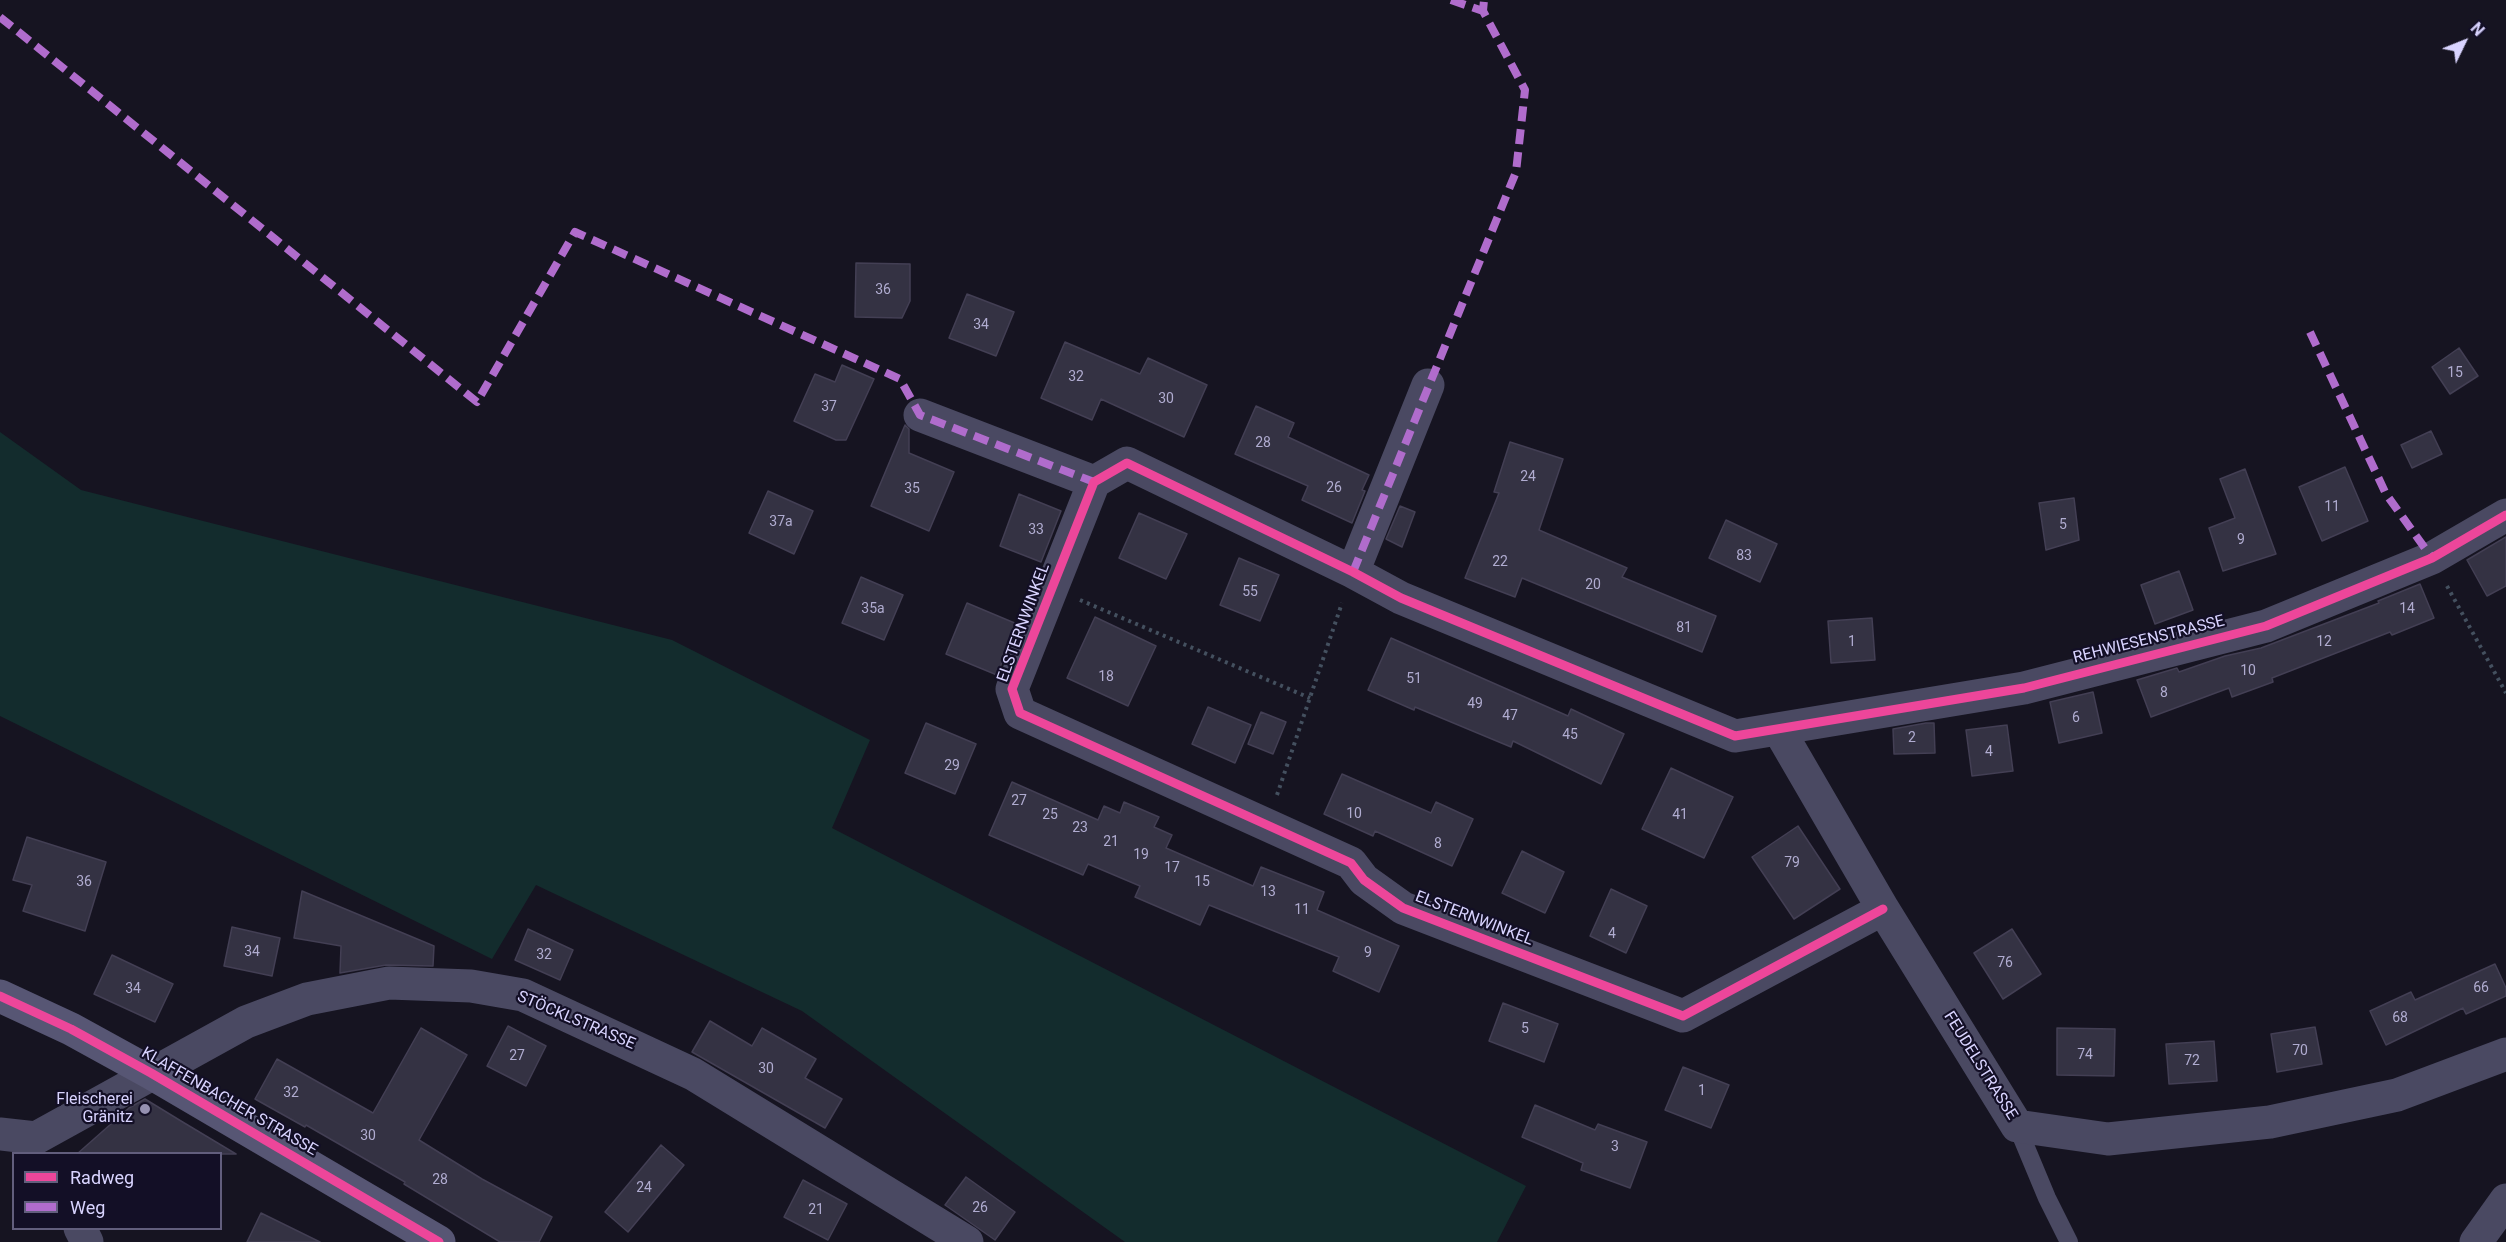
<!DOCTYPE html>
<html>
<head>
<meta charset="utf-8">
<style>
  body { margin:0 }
  #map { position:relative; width:2506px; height:1242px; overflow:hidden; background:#161421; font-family:Roboto,sans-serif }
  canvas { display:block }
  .legend { position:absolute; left:12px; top:1152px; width:210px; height:78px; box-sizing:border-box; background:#130f26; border:2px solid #625e7d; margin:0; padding:8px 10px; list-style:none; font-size:18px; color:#d9d4ff }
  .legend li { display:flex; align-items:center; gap:12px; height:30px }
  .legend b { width:30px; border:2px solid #625e7d }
  .north { position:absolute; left:2434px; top:12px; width:60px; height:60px; -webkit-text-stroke:4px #130f26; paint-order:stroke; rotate:47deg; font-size:16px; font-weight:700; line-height:24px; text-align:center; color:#d9d4ff }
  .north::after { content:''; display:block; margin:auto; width:21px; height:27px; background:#d9d4ff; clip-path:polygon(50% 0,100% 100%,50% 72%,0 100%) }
</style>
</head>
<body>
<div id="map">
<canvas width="2506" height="1242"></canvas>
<ul class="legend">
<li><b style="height:8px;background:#ed469a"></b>Radweg</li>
<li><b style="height:8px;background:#b06ccc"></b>Weg</li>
</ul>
<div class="north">N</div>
</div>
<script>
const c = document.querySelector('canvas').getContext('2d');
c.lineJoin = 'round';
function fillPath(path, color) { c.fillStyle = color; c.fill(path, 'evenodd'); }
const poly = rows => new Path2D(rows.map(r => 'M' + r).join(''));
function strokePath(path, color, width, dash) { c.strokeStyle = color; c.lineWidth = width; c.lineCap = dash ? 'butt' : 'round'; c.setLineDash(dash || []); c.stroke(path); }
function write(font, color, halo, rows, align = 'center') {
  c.font = font + ' Roboto,sans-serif'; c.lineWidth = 4.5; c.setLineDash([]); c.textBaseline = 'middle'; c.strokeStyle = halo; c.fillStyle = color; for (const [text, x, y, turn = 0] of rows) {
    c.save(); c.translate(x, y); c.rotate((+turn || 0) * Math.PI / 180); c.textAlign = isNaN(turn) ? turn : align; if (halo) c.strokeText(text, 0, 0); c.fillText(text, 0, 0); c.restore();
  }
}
fillPath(poly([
  [0,432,81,490,672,640,870,740,832,828,1526,1186,1497,1242,1125,1242,802,1011,536,885,492,959,0,716]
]), '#132c2d');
const building = poly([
  [856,263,910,264,910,301,902,318,855,317,856,263],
  [967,294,1014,312,996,356,949,338,967,294],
  [1065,342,1140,374,1148,358,1207,385,1184,437,1101,399,1092,420,1041,398,1065,342],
  [2459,348,2478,376,2450,394,2432,367,2459,348],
  [842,365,874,379,846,440,836,440,794,421,815,374,835,382,842,365],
  [1256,406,1294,423,1288,437,1369,475,1362,490,1365,491,1352,523,1302,500,1308,486,1235,454,1256,406],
  [905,425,909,429,909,453,954,472,929,531,871,506,905,425],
  [2431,431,2442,454,2412,468,2401,445,2431,431],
  [1510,442,1563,459,1539,530,1627,568,1622,577,1716,616,1702,652,1522,578,1515,597,1465,578,1499,493,1494,492,1510,442],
  [2345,467,2368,521,2322,541,2299,487,2345,467],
  [2245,469,2276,554,2223,571,2209,528,2235,518,2220,479,2245,469],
  [768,491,813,511,794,554,749,533,768,491],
  [1019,494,1061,511,1041,562,1000,546,1019,494],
  [2074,498,2079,540,2046,550,2039,503,2074,498],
  [1400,506,1415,512,1402,547,1386,539,1400,506],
  [1139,513,1187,534,1166,579,1119,558,1139,513],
  [1726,520,1777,544,1760,582,1709,558,1726,520],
  [2506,537,2506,586,2487,596,2467,560,2506,537],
  [1239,558,1279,575,1260,621,1220,605,1239,558],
  [2179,571,2193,610,2155,624,2141,585,2179,571],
  [861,577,903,595,884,640,842,623,861,577],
  [2420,584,2434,618,2392,635,2390,632,2272,678,2273,682,2232,697,2229,688,2151,717,2137,680,2177,668,2179,672,2225,656,2261,648,2379,603,2378,601,2420,584],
  [967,603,1017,624,997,675,946,654,967,603],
  [1095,617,1156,646,1128,706,1067,678,1095,617],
  [1872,618,1875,660,1831,663,1828,621,1872,618],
  [1391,638,1568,716,1571,709,1624,734,1601,784,1513,741,1511,747,1415,707,1414,710,1368,690,1391,638],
  [2093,692,2102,733,2059,743,2050,702,2093,692],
  [1208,707,1251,725,1235,763,1192,744,1208,707],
  [1261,712,1286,722,1273,754,1248,744,1261,712],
  [926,723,976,744,955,794,905,773,926,723],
  [1926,723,1934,723,1935,753,1894,754,1893,729,1926,723],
  [2007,725,2013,771,1972,776,1966,730,2007,725],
  [1671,768,1733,797,1704,858,1642,829,1671,768],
  [1342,774,1431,813,1436,802,1473,819,1452,866,1375,831,1373,836,1324,814,1342,774],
  [1012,782,1098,820,1104,806,1120,813,1124,802,1159,817,1154,827,1172,835,1166,848,1253,886,1261,867,1324,892,1317,910,1399,946,1379,992,1333,971,1339,957,1209,905,1200,925,1135,897,1140,886,1088,864,1083,875,989,835,1012,782],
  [1798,826,1840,889,1794,919,1752,857,1798,826],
  [27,837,106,862,85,931,23,911,32,885,13,880,27,837],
  [1522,851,1564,872,1545,913,1502,893,1522,851],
  [1611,889,1647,906,1626,953,1590,936,1611,889],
  [302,891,434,946,433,966,386,965,340,973,341,946,294,938,302,891],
  [232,927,280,938,272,976,224,966,232,927],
  [528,929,573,950,560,980,515,960,528,929],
  [2012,929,2041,974,2003,999,1974,953,2012,929],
  [112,955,173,984,155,1022,94,994,112,955],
  [2495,964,2506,988,2506,996,2466,1014,2463,1008,2386,1045,2370,1011,2411,992,2415,1000,2495,964],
  [1503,1003,1558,1024,1544,1062,1489,1041,1503,1003],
  [710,1021,752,1046,762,1028,816,1059,805,1078,842,1099,825,1128,692,1052,710,1021],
  [508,1026,546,1046,526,1086,487,1066,508,1026],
  [2315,1027,2322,1064,2277,1072,2271,1034,2315,1027],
  [421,1028,467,1055,419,1140,482,1179,552,1217,539,1242,500,1242,404,1184,405,1182,306,1125,305,1127,255,1099,277,1059,373,1113,421,1028],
  [2057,1028,2115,1029,2114,1076,2057,1075,2057,1028],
  [2214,1041,2217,1081,2169,1084,2166,1044,2214,1041],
  [1683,1067,1729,1085,1711,1128,1665,1110,1683,1067],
  [145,1099,181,1121,236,1154,77,1154,129,1108,145,1099],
  [1535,1105,1595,1130,1598,1124,1647,1142,1630,1188,1581,1170,1583,1163,1522,1137,1535,1105],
  [661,1145,684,1165,628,1232,605,1212,661,1145],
  [966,1177,1015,1212,995,1240,945,1205,966,1177],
  [803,1180,847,1204,828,1240,784,1217,803,1180],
  [261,1213,320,1242,247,1242,261,1213]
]);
fillPath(building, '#343243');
strokePath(building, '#433f54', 1.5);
strokePath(poly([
  [2447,586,2506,693],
  [1080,600,1310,698],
  [1277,795,1342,603]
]), '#44505f', 4, [3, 4.5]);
strokePath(poly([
  [2017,1126,2047,1198,2069,1242]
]), '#4a4962', 18);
strokePath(poly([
  [920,415,1094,482],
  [1353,572,1428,385],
  [1779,730,1883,909,2017,1126,2108,1139,2270,1122,2397,1095,2506,1054],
  [1883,909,1683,1016,1403,908,1364,880,1351,863,1020,713,1012,689,1094,482,1127,463,1353,572,1401,598,1735,736,2024,688,2266,626,2432,558,2506,515],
  [0,1134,36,1138,246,1022,307,999,389,983,471,986,523,995,693,1074,967,1242],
  [80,1228,87,1242],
  [2476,1242,2506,1200]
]), '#4a4962', 33);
strokePath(poly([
  [0,996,71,1029,151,1073,439,1242]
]), '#575674', 33);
strokePath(poly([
  [1451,0,1483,11],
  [0,17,477,402,575,232,900,379,920,415,1094,482],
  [2310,332,2386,494,2432,558],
  [1353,572,1516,172,1525,90,1483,11,1484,0]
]), '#b06ccc', 8, [15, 8]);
strokePath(poly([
  [1883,909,1683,1016,1403,908,1364,880,1351,863,1020,713,1012,689,1094,482,1127,463,1353,572,1401,598,1735,736,2024,688,2266,626,2432,558,2506,515],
  [0,996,71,1029,151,1073,439,1242]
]), '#ed469a', 9);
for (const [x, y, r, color] of [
  [145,1109,6,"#9591b1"]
]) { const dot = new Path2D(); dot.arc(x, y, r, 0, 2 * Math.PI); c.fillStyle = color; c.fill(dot); strokePath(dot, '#130f26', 2); }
write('14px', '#b0acd0', null, [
  ["36",883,290],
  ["34",981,325],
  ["15",2455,373],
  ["32",1076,377],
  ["30",1166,399],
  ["37",829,407],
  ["28",1263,443],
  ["24",1528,477],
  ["26",1334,488],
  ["35",912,489],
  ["11",2332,507],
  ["37a",781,522],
  ["5",2063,525],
  ["33",1036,530],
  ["9",2241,540],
  ["83",1744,556],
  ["22",1500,562],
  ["20",1593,585],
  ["55",1250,592],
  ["35a",873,609],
  ["14",2407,609],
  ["81",1684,628],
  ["1",1852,642],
  ["12",2324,642],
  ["10",2248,671],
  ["18",1106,677],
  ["51",1414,679],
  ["8",2164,693],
  ["49",1475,704],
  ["47",1510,716],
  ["6",2076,718],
  ["45",1570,735],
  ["2",1912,738],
  ["4",1989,752],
  ["29",952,766],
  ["27",1019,801],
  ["10",1354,814],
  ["25",1050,815],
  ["41",1680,815],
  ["23",1080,828],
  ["21",1111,842],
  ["8",1438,844],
  ["19",1141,855],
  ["79",1792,863],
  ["17",1172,868],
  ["36",84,882],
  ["15",1202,882],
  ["13",1268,892],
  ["11",1302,910],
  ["4",1612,934],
  ["34",252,952],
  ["9",1368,953],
  ["32",544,955],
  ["76",2005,963],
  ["66",2481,988],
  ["34",133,989],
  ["68",2400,1018],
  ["5",1525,1029],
  ["70",2300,1051],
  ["74",2085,1055],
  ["27",517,1056],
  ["72",2192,1061],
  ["30",766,1069],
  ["1",1702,1091],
  ["32",291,1093],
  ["30",368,1136],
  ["3",1615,1147],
  ["28",440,1180],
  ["24",644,1188],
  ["26",980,1208],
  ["21",816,1210]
]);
write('16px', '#d9d4ff', '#130f26', [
  ["ELSTERNWINKEL",1024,623,-70],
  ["REHWIESENSTRASSE",2149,640,-14],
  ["ELSTERNWINKEL",1474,919,21],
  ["STÖCKLSTRASSE",576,1021,23],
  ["FEUDELSTRASSE",1980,1066,58],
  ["KLAFFENBACHER STRASSE",229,1102,30]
]);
write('16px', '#d9d4ff', '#130f26', [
  ["Fleischerei",133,1100],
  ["Gränitz",133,1118]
], 'right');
</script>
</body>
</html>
